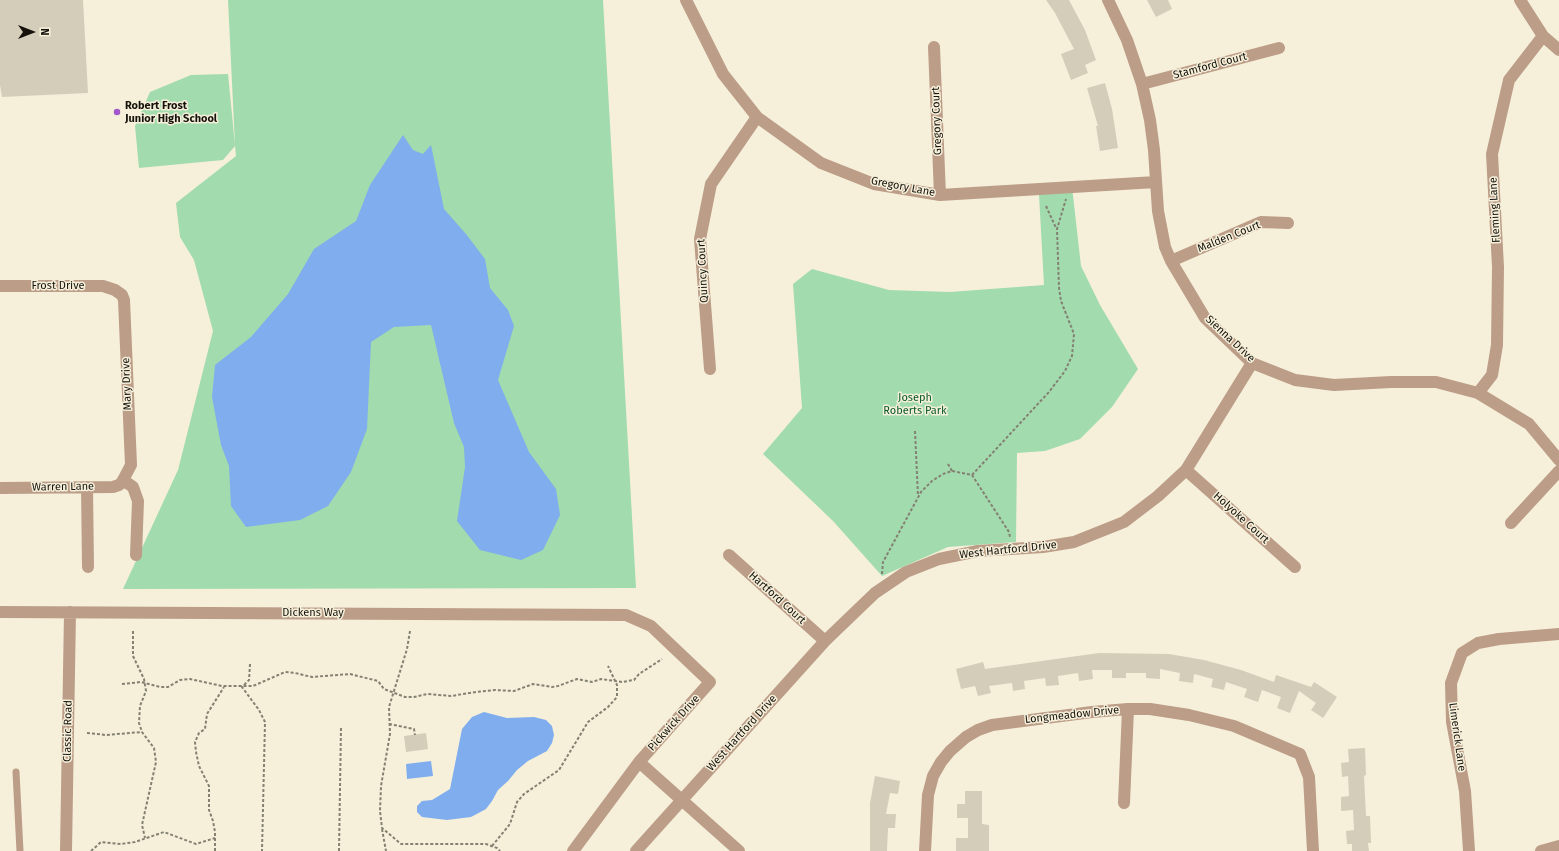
<!DOCTYPE html>
<html>
<head>
<meta charset="utf-8">
<style>
  body { margin:0 }
  #map { position:relative; width:1559px; height:851px; overflow:hidden; background:#f6f0db; font-family:"Fira Sans",sans-serif }
  canvas { display:block }
  .north { position:absolute; left:12px; top:12px; width:40px; height:40px; -webkit-text-stroke:3px #f6f0db; paint-order:stroke; rotate:90deg; font-size:11px; font-weight:700; line-height:16px; text-align:center; color:#15120b }
  .north::after { content:''; display:block; margin:auto; width:14px; height:18px; background:#15120b; clip-path:polygon(50% 0,100% 100%,50% 72%,0 100%) }
</style>
</head>
<body>
<div id="map">
<canvas width="1559" height="851"></canvas>
<div class="north">N</div>
</div>
<script>
const c = document.querySelector('canvas').getContext('2d');
c.lineJoin = 'round';
function fillPath(path, color) { c.fillStyle = color; c.fill(path, 'evenodd'); }
const poly = rows => new Path2D(rows.map(r => 'M' + r).join(''));
function strokePath(path, color, width, dash) { c.strokeStyle = color; c.lineWidth = width; c.lineCap = dash ? 'butt' : 'round'; c.setLineDash(dash || []); c.stroke(path); }
function write(font, color, halo, rows, align = 'center') {
  c.font = font + ' "Fira Sans",sans-serif'; c.lineWidth = 3; c.setLineDash([]); c.textBaseline = 'middle'; c.strokeStyle = halo; c.fillStyle = color; for (const [text, x, y, turn = 0] of rows) {
    c.save(); c.translate(x, y); c.rotate((+turn || 0) * Math.PI / 180); c.textAlign = isNaN(turn) ? turn : align; if (halo) c.strokeText(text, 0, 0); c.fillText(text, 0, 0); c.restore();
  }
}
fillPath(poly([
  [228,0,603,0,636,588,123,589,178,470,213,331,194,260,180,237,176,203,236,156,235,146,223,160,139,168,135,126,150,92,191,75,228,74,235,145],
  [1072,187,1081,266,1100,305,1138,369,1112,407,1080,439,1045,451,1017,453,1016,542,948,547,882,576,833,521,763,454,802,408,793,284,812,269,889,290,950,292,1044,285,1039,195]
]), '#a2dbae');
fillPath(poly([
  [403,135,413,150,423,154,431,145,444,209,466,234,485,259,490,288,508,310,514,326,498,380,529,452,556,489,560,515,543,550,521,560,480,550,457,521,465,467,464,447,454,423,431,325,394,327,371,342,367,429,351,472,328,506,300,520,246,527,231,506,229,466,221,445,212,397,215,365,251,337,288,294,314,249,356,221,370,185],
  [484,712,507,718,534,717,546,720,552,726,554,735,552,743,547,751,528,761,517,770,508,781,498,790,492,801,486,809,471,817,447,820,422,817,417,812,417,806,422,801,432,800,450,789,462,729,472,717],
  [431,761,433,776,407,779,406,764]
]), '#7faded');
fillPath(poly([
  [0,0,83,0,88,93,2,97,0,85],
  [1046,0,1069,0,1085,30,1096,60,1085,65,1088,73,1071,80,1061,54,1074,49,1055,13],
  [1147,0,1168,0,1172,9,1156,17],
  [1105,83,1112,109,1118,148,1100,151,1096,126,1098,126,1087,88],
  [1099,653,1169,654,1204,660,1241,670,1274,682,1276,675,1311,687,1314,682,1337,697,1323,718,1311,710,1316,703,1299,691,1290,713,1277,708,1281,697,1262,690,1258,702,1244,697,1247,689,1226,682,1224,690,1211,687,1213,679,1194,674,1193,683,1179,681,1180,673,1160,669,1160,679,1146,678,1146,673,1126,673,1126,678,1112,678,1112,670,1092,670,1093,679,1079,681,1078,673,1058,676,1059,685,1046,686,1045,678,1024,681,1025,689,1013,691,1012,683,989,686,991,693,978,696,975,686,961,689,956,669,983,662,985,669],
  [426,733,428,749,406,752,404,736],
  [1365,748,1366,775,1364,776,1366,816,1370,816,1371,843,1368,843,1369,851,1352,851,1352,844,1347,844,1346,831,1354,830,1353,810,1341,811,1341,797,1349,796,1348,776,1342,777,1341,763,1349,762,1348,749],
  [875,776,900,781,898,794,890,793,886,814,896,814,895,828,888,828,887,851,870,851,870,803],
  [965,791,982,791,982,824,989,825,989,851,956,851,956,838,968,838,968,818,957,818,957,804,965,804]
]), '#d3cdb9');
strokePath(poly([
  [1046,206,1056,228],
  [915,431,918,496],
  [948,464,952,471],
  [972,475,1049,392,1065,371,1072,356,1074,334,1061,301,1059,288,1057,229,1066,199],
  [882,574,883,562,921,492,932,481,943,474,952,471,972,475,1009,532,1010,537],
  [133,631,133,656,144,679,146,691,140,706,139,723,142,732,154,748,156,762,142,825,145,838],
  [410,631,407,649,389,707,390,734,381,786,380,811,382,828,401,844,486,844,497,848,500,851],
  [250,664,249,680,242,687,259,710,265,722,262,851],
  [122,684,141,682,160,687,168,687,180,680,190,679,222,686,253,686,285,672,295,673,312,677,350,674,378,681,384,689,405,697,414,697,427,694,451,696,476,692,495,690,514,691,533,684,552,687,558,686,577,679,592,682,601,679,622,682,634,680,639,674,662,659],
  [389,724,414,729,415,735],
  [87,733,106,735,142,732],
  [382,829,386,851],
  [492,846,510,824,517,802,524,794,559,770,588,722,608,707,617,697,617,685,608,666],
  [91,851,101,842,121,844,135,842,164,832,196,844,215,838],
  [215,851,215,832,213,821,209,810,209,786,199,766,196,752,195,742,199,733,205,729,207,714,224,687],
  [339,851,341,727]
]), '#848072', 2, [3, 2]);
strokePath(poly([
  [16,772,20,851]
]), '#bc9d88', 7);
strokePath(poly([
  [686,0,723,74,757,117,821,163,874,184,940,195,1156,182],
  [1108,0,1127,40,1142,84,1150,120,1154,150,1158,211,1165,247,1171,261,1205,318,1252,363,1295,380,1334,385,1391,382,1436,382,1478,393,1529,424,1559,460],
  [1520,0,1543,36,1559,50],
  [934,47,940,195],
  [1142,84,1279,48],
  [1171,261,1261,222,1288,223],
  [0,286,103,286,115,290,122,295,124,300,131,465,122,482,119,485,113,487,0,488],
  [710,369,700,239,711,184,757,117],
  [1478,393,1492,375,1497,345,1498,267,1492,154,1509,80,1543,36],
  [1186,470,1295,567],
  [123,480,133,487,138,501,136,555],
  [87,487,88,567],
  [1511,523,1559,471],
  [729,555,825,641],
  [0,612,626,615,651,626,710,682,639,762,573,851],
  [639,762,739,851],
  [1124,803,1128,709],
  [66,851,70,612],
  [636,851,825,641,875,593,906,572,939,559,978,551,1043,547,1074,542,1124,522,1158,496,1186,470,1252,363],
  [925,851,928,795,933,776,941,762,950,751,966,737,978,730,992,725,1092,712,1128,709,1150,709,1189,715,1234,726,1300,754,1309,777,1313,851],
  [1469,851,1465,791,1452,722,1451,683,1462,653,1478,643,1499,639,1559,634],
  [1541,851,1559,846]
]), '#bc9d88', 12);
for (const [x, y, r, color] of [
  [117,112,4,"#a058cb"]
]) { const dot = new Path2D(); dot.arc(x, y, r, 0, 2 * Math.PI); c.fillStyle = color; c.fill(dot); strokePath(dot, '#f6f0db', 1.5); }
write('11px', '#15120b', '#f6f0db', [
  ["Stamford Court",1210,66,-15],
  ["Gregory Court",937,121,-92],
  ["Gregory Lane",903,187,11],
  ["Fleming Lane",1495,210,-93],
  ["Malden Court",1229,237,-22],
  ["Quincy Court",703,271,-93],
  ["Frost Drive",58,286],
  ["Sienna Drive",1230,339,43],
  ["Mary Drive",127,384,-92],
  ["Warren Lane",63,487,-1],
  ["Holyoke Court",1241,518,42],
  ["West Hartford Drive",1008,550,-6],
  ["Hartford Court",777,598,42],
  ["Dickens Way",313,613],
  ["Longmeadow Drive",1072,715,-6],
  ["Pickwick Drive",674,723,-48],
  ["Classic Road",68,731,-89],
  ["West Hartford Drive",742,733,-48],
  ["Limerick Lane",1457,737,82]
]);
write('bold 11px', '#15120b', '#f6f0db', [
  ["Robert Frost",125,106],
  ["Junior High School",125,119]
], 'left');
write('11px', '#075a29', '#f6f0db', [
  ["Joseph",915,398],
  ["Roberts Park",915,411]
]);
</script>
</body>
</html>
